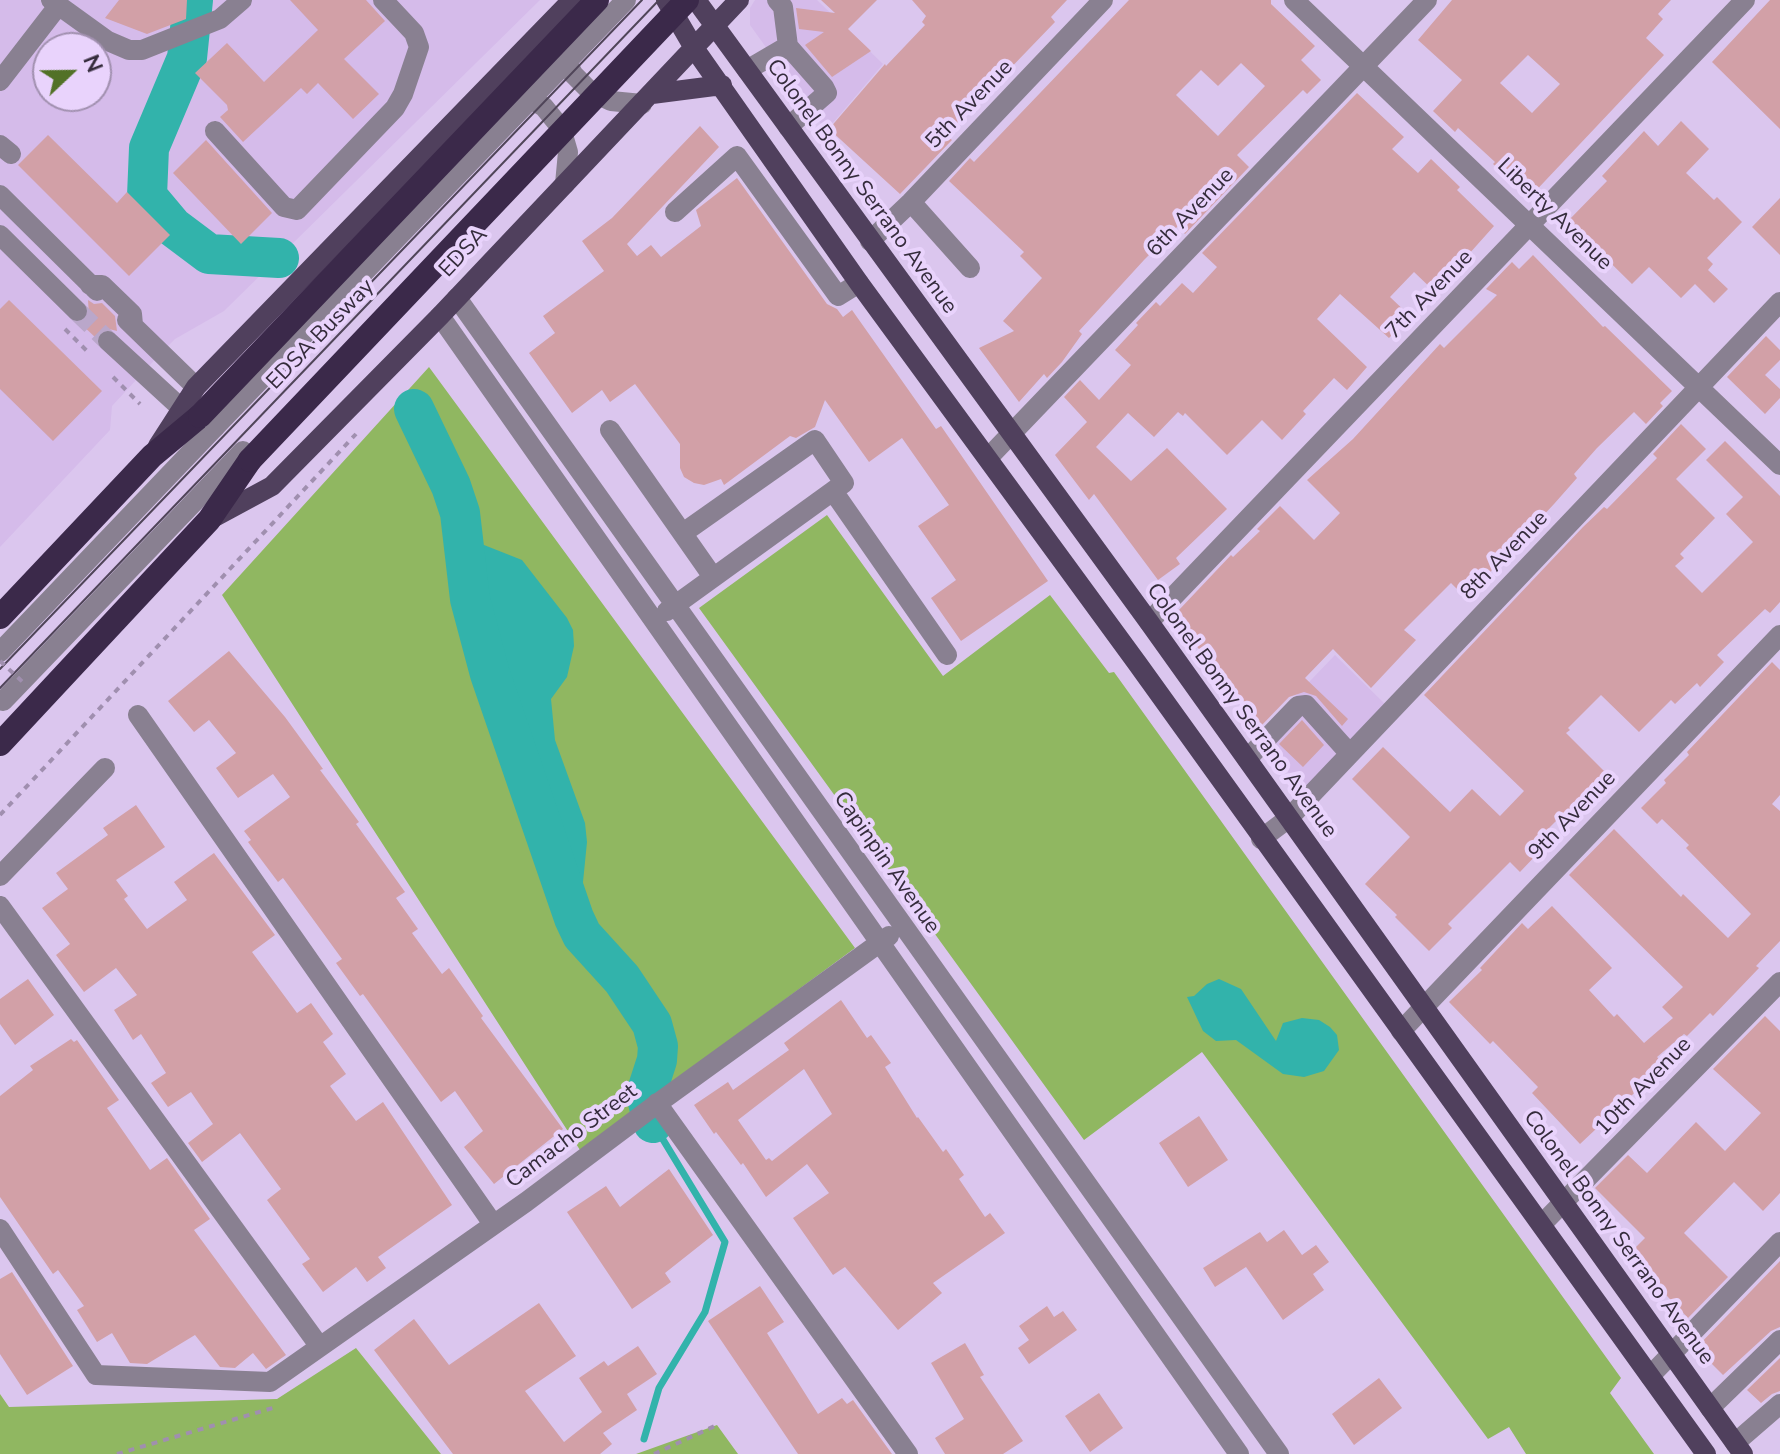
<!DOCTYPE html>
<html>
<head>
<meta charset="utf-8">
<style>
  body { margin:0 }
  #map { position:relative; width:1780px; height:1454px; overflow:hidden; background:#dbc6ee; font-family:"Nunito Sans",sans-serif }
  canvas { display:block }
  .north { position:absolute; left:32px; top:32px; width:80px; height:80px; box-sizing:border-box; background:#e9d3fc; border:2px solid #a190af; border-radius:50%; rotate:68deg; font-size:22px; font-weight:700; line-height:32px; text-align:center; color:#352c3c }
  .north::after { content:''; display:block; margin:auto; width:28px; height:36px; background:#527127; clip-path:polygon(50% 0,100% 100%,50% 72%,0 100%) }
</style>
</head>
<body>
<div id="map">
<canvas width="1780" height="1454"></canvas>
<div class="north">N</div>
</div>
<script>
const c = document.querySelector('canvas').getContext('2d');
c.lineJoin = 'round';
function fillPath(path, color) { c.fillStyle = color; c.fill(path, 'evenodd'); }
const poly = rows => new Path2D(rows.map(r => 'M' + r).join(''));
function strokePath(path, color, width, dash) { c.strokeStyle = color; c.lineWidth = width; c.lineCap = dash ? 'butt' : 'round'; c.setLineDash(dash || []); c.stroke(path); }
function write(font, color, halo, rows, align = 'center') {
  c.font = font + ' "Nunito Sans",sans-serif'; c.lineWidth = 8; c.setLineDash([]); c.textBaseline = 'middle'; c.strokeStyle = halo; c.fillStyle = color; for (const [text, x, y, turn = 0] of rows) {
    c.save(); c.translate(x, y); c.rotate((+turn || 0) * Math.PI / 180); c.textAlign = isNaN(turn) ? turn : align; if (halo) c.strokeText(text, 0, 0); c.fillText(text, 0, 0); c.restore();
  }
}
fillPath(poly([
  [0,0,540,0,224,311,175,339,162,352,112,406,110,430,0,547],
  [48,48,96,48,96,96,48,96],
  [755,0,817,0,883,64,826,131,750,25,750,8],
  [1335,655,1385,704,1302,794,1262,731]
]), '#d5bbea');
fillPath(poly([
  [429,367,855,948,580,1150,222,595],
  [827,515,943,676,1050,595,1109,673,1114,672,1621,1378,1610,1393,1654,1454,1526,1454,1509,1427,1488,1439,1202,1052,1084,1140,699,608],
  [356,1348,441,1454,0,1454,0,1394,9,1407,277,1399],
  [717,1425,738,1454,636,1454]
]), '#90b761');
fillPath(poly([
  [474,544,484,545,522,560,567,618,573,630,574,646,567,677,551,699,555,740,585,823,587,842,582,892,577,909,494,667,473,588,468,553],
  [1219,979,1241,989,1276,1041,1283,1023,1302,1018,1319,1020,1330,1027,1337,1035,1339,1050,1324,1071,1304,1077,1283,1074,1236,1040,1216,1041,1203,1031,1187,997,1194,996,1207,984]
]), '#32b3ab');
strokePath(poly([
  [644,1439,659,1388,705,1312,725,1242,653,1123]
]), '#32b3ab', 7);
strokePath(poly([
  [193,0,187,58,149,148,147,196,173,227,209,254,279,258],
  [414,409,451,486,460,513,470,599,490,674,574,918,582,935,622,979,652,1024,658,1046,657,1060,646,1094,653,1123]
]), '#32b3ab', 40);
fillPath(poly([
  [119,0,187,0,186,19,147,34,105,18],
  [290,0,366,0,385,21,344,59,379,94,353,119,318,83,307,94,301,88,243,142,220,117,228,110,227,105,195,73,227,43,264,82,318,30],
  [821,0,877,0,848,29,871,51,832,77,805,45,824,32,799,29,796,8,835,13],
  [912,0,1067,0,1051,17,1055,22,946,135,952,140,900,194,829,129,885,64,886,66,925,25,922,22,926,16],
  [1129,0,1271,0,1271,4,1315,46,1301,60,1321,80,1307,94,1303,90,1237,155,1249,167,1185,234,1178,226,1144,260,1079,331,1082,334,1062,362,1047,378,1044,374,1019,402,979,348,1014,331,1003,321,1042,278,1020,256,1024,252,949,181,970,158,974,162],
  [1241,63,1265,86,1218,136,1176,95,1201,70,1218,86],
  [1452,0,1671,0,1658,14,1663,19,1646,38,1664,55,1528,199,1507,179,1509,178,1493,164,1495,162,1458,128,1455,132,1433,111,1462,80,1418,40],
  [1528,55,1560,84,1532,113,1500,83],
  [1770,0,1780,0,1780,129,1712,62],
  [1357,93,1404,137,1392,149,1418,173,1431,159,1460,187,1457,190,1494,226,1435,292,1414,272,1390,297,1410,316,1389,338,1340,294,1317,319,1367,367,1347,390,1334,378,1303,411,1306,414,1282,440,1262,420,1227,455,1185,413,1183,416,1178,412,1154,437,1128,413,1096,447,1131,481,1167,448,1227,509,1176,558,1180,564,1158,580,1094,494,1089,500,1055,455,1087,422,1064,397,1080,380,1099,400,1131,365,1115,350,1138,325,1136,323,1156,302,1160,306,1182,283,1193,293,1217,267,1202,253],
  [1681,121,1709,149,1686,173,1714,200,1717,197,1742,222,1707,258,1713,264,1708,270,1728,289,1714,303,1695,284,1681,298,1649,267,1632,284,1568,221,1607,181,1602,176,1644,131,1658,146],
  [700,126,719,147,627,244,637,256,651,245,661,257,701,226,696,210,737,178,827,304,837,309,843,317,852,310,936,429,941,426,1048,581,961,641,931,598,956,580,918,526,949,505,902,438,869,462,825,400,815,427,796,438,790,436,724,485,721,479,704,485,694,483,684,477,680,468,680,444,635,384,610,402,602,390,572,413,529,353,555,333,543,316,604,271,582,241,612,218],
  [48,135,117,203,127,192,170,235,129,276,18,165],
  [206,140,272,213,241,244,173,173],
  [1780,198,1780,255,1752,227],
  [1533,255,1603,327,1605,326,1672,391,1660,403,1663,406,1646,424,1634,412,1597,448,1574,474,1577,478,1554,504,1466,598,1451,583,1404,630,1416,640,1371,688,1333,649,1305,678,1348,719,1342,726,1316,696,1304,692,1289,697,1261,726,1218,665,1215,668,1177,623,1178,611,1231,555,1233,557,1260,531,1257,529,1280,506,1314,540,1340,513,1307,480,1353,439,1440,344,1444,348,1497,295,1486,289,1512,262,1519,269],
  [9,300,102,391,53,441,0,389,0,309],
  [88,300,94,304,102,303,115,316,117,331,105,328,96,338,80,323,89,315],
  [1766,336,1780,350,1780,360,1765,375,1780,389,1780,398,1765,414,1727,377],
  [1681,424,1706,449,1676,479,1715,518,1680,554,1684,558,1675,566,1702,593,1753,542,1726,514,1743,497,1706,460,1725,441,1780,496,1780,602,1770,613,1765,609,1717,655,1724,662,1700,687,1697,683,1675,704,1671,700,1639,732,1601,695,1568,728,1570,730,1566,733,1605,772,1580,797,1584,801,1561,824,1557,820,1532,845,1539,852,1520,872,1510,862,1448,924,1452,928,1429,951,1395,917,1397,915,1365,884,1410,837,1352,779,1383,747,1450,812,1472,789,1500,816,1524,791,1424,695,1583,527,1604,507,1607,509,1657,458,1653,454],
  [229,651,285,717,323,769,320,770,359,822,356,824,405,892,396,898,418,929,412,933,442,974,449,968,483,1016,481,1018,563,1129,494,1184,464,1147,483,1131,455,1091,441,1102,363,994,360,996,336,963,342,959,283,878,278,882,248,842,251,840,244,831,290,797,273,774,238,798,216,768,236,753,209,720,194,732,168,701],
  [1772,662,1780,670,1780,795,1772,804,1780,811,1780,941,1756,966,1759,968,1713,1016,1710,1013,1687,1036,1684,1034,1657,1057,1664,1065,1580,1144,1532,1093,1538,1087,1493,1041,1490,1044,1449,1002,1482,970,1480,968,1522,923,1528,929,1552,906,1612,968,1589,990,1614,1017,1617,1014,1644,1043,1673,1018,1662,1007,1683,987,1569,875,1614,829,1681,897,1683,894,1728,938,1751,914,1686,848,1689,845,1662,819,1657,824,1641,808,1666,783,1664,780,1689,755,1687,752],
  [1302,720,1324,745,1303,767,1279,744],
  [136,805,165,847,116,880,128,896,124,899,147,929,187,900,174,882,214,853,275,935,252,952,297,1013,311,1003,333,1034,323,1042,346,1074,330,1086,356,1121,383,1102,452,1205,378,1257,386,1268,367,1282,356,1267,323,1292,302,1264,310,1259,267,1200,281,1189,240,1133,202,1162,188,1143,213,1124,191,1092,168,1107,151,1083,166,1073,141,1034,133,1040,114,1010,137,995,116,968,84,992,56,955,70,944,42,908,68,889,56,873,108,835,103,828],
  [28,979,54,1015,15,1045,0,1024,0,999],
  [841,1000,867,1038,871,1035,891,1063,885,1067,917,1118,918,1117,943,1152,946,1149,964,1175,959,1179,985,1217,990,1213,1005,1233,933,1283,942,1293,898,1330,845,1267,833,1275,793,1218,829,1193,807,1164,766,1197,743,1163,741,1165,716,1132,714,1134,694,1105,728,1082,733,1090,789,1050,784,1043],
  [804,1069,832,1114,772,1161,769,1158,766,1160,738,1120],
  [1765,1016,1780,1031,1780,1193,1763,1211,1734,1182,1684,1233,1728,1277,1688,1318,1628,1255,1645,1238,1595,1188,1628,1155,1647,1173,1696,1122,1725,1151,1761,1113,1713,1069],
  [71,1039,74,1042,77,1040,119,1100,107,1108,150,1170,167,1158,210,1219,194,1230,286,1355,266,1369,253,1353,235,1368,220,1367,195,1335,147,1364,130,1363,112,1333,97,1342,77,1310,84,1306,58,1270,53,1274,0,1197,0,1096,33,1070,30,1066],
  [1199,1116,1228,1160,1188,1187,1159,1143],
  [669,1169,713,1235,665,1273,671,1282,632,1309,567,1212,606,1186,620,1207],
  [1284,1230,1302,1255,1316,1245,1329,1262,1313,1274,1324,1290,1283,1320,1246,1267,1215,1287,1203,1268,1260,1232,1267,1242],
  [1780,1261,1780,1327,1771,1331,1723,1375,1696,1348],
  [12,1272,73,1366,27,1395,0,1354,0,1279],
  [760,1286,784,1322,767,1333,818,1414,842,1398,847,1404,853,1400,892,1454,798,1454,708,1321],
  [539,1303,576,1356,525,1391,564,1442,602,1412,579,1378,604,1361,608,1366,638,1346,657,1374,627,1394,637,1410,603,1433,612,1444,600,1454,453,1454,374,1350,414,1319,449,1365],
  [1047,1306,1054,1317,1063,1311,1077,1330,1029,1364,1018,1348,1029,1340,1019,1326],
  [965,1343,984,1375,980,1377,1023,1441,1003,1454,945,1454,935,1438,964,1419,931,1363],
  [1780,1358,1780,1391,1772,1394,1761,1403,1747,1390],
  [1379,1378,1402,1408,1354,1445,1332,1414],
  [1099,1393,1123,1428,1090,1452,1065,1416]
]), '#d2a0a7');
strokePath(poly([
  [77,311,108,341]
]), '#baa7ca', 20, [20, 10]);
strokePath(poly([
  [65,329,90,354],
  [113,377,140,404],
  [0,815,356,434],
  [117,1454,276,1407],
  [654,1454,717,1425]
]), '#a08faf', 4, [6, 6]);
strokePath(poly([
  [51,0,108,41,129,50,142,50,220,19,242,0],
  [777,0,783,7,788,46,824,87,827,93,788,127],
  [1294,0,1780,465],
  [561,50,573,74,590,91,611,101,642,104],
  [747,70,788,46],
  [0,81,58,6],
  [514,93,528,97,544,107,561,128,568,152,565,184],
  [215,131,284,207,297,210,395,108,403,94,419,47,414,33,383,0],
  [0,145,11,154],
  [0,195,97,291],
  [911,202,970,268],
  [675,212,737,156,838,296,859,283],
  [0,235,77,311],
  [870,241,911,202,1103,0],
  [90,285,102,285,132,314,133,325],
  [457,298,1279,1454],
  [440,316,1239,1454],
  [127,320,196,387],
  [108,341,181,408],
  [610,430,713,577],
  [988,458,1427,0],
  [683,533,815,440,844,483,833,491],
  [667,611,833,491,947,655],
  [1149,622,1745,0],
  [0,652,215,427],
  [3,701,243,451],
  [138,715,493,1224],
  [1247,759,1298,706,1306,705,1350,754],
  [1261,839,1289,818,1780,302],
  [0,876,105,768],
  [0,906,320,1347],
  [1401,1031,1780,635],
  [657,1103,908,1454],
  [1542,1224,1780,982],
  [0,1229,96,1375,270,1382,526,1202,654,1106,889,936],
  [1650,1376,1780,1242],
  [1710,1408,1780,1340],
  [1735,1443,1780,1404]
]), '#898091', 20);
strokePath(poly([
  [666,0,694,48,859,283,1137,663,1706,1454],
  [696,0,1149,622,1743,1454],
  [652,94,722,85],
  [158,446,196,387,572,0],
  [209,520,272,486,440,316,739,0]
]), '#50405d', 20);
strokePath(poly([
  [0,617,152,456,200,416],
  [0,744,209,520,250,460]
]), '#3b294a', 24);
strokePath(poly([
  [0,669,642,0],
  [0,688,659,0]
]), '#504559', 2);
strokePath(poly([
  [0,661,26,685]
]), '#a08faf', 4, [6, 6]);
strokePath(poly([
  [215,427,626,0]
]), '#898091', 20);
strokePath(poly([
  [200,416,597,0],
  [250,460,687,0]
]), '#3b294a', 24);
write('22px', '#352c3c', '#e9d3fc', [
  ["5th Avenue",970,105,-46],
  ["Colonel Bonny Serrano Avenue",861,187,54],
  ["6th Avenue",1191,213,-46],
  ["Liberty Avenue",1554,215,44],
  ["EDSA",464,253,-47],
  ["7th Avenue",1430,295,-46],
  ["EDSA Busway",321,335,-46],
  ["8th Avenue",1505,556,-46],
  ["Colonel Bonny Serrano Avenue",1241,711,54],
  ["9th Avenue",1573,816,-46],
  ["Capinpin Avenue",886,863,55],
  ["10th Avenue",1644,1087,-46],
  ["Camacho Street",572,1137,-37],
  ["Colonel Bonny Serrano Avenue",1618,1238,54]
]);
</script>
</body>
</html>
